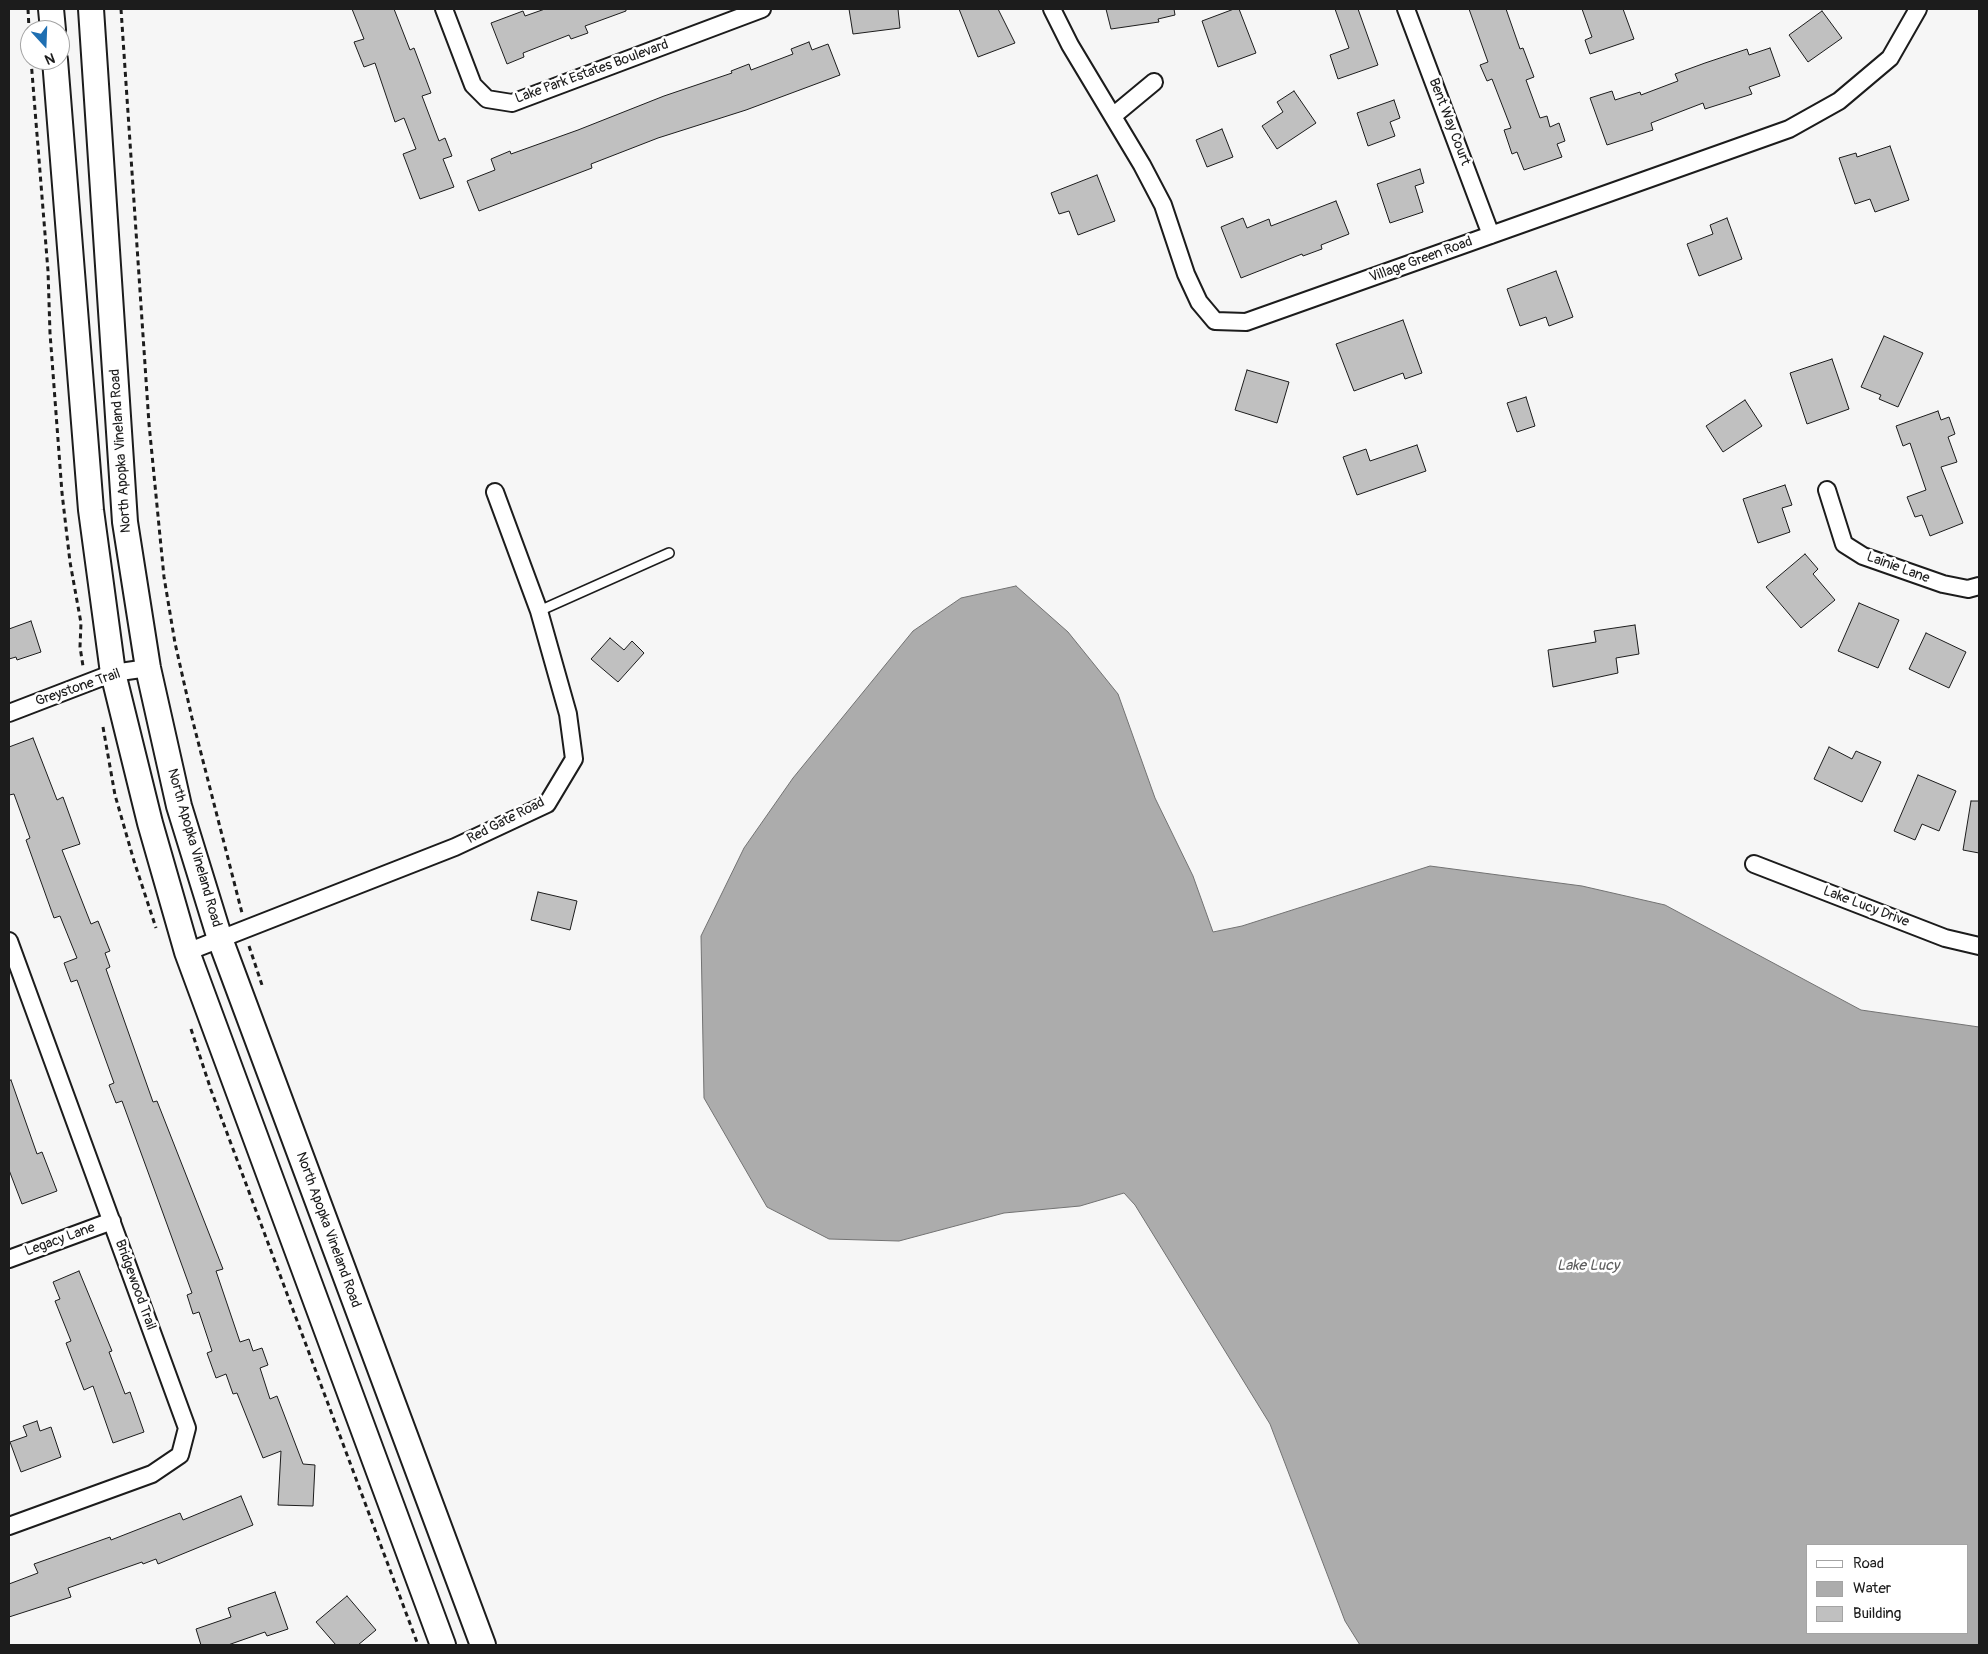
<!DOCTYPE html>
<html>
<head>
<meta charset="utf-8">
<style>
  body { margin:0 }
  #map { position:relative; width:1988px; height:1654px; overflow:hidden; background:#f6f6f6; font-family:Pangolin,sans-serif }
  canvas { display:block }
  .frame { position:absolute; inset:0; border:10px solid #1c1c1c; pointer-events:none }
  .legend { position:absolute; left:1806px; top:1544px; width:162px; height:90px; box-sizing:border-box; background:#fff; border:1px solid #a4a4a4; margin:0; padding:6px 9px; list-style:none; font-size:15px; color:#1c1c1c }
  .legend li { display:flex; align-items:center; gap:10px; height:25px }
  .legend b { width:25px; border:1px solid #a4a4a4 }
  .north { position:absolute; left:20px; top:20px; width:50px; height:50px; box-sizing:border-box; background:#fff; border:1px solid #a4a4a4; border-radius:50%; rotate:160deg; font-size:14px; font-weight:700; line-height:20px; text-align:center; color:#1c1c1c }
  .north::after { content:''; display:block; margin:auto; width:18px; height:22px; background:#1f6fb2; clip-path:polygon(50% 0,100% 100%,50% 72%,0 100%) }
</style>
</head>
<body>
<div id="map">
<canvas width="1988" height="1654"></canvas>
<div class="frame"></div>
<ul class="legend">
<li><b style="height:6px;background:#fff"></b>Road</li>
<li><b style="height:14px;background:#acacac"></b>Water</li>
<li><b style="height:14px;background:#c0c0c0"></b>Building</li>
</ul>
<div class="north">N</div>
</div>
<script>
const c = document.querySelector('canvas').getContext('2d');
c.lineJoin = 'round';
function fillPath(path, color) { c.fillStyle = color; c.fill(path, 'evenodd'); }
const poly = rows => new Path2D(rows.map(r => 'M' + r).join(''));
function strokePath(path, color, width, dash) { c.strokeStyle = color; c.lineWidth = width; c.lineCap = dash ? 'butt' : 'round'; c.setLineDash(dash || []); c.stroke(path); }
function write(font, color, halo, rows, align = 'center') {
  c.font = font + ' Pangolin,sans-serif'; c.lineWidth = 5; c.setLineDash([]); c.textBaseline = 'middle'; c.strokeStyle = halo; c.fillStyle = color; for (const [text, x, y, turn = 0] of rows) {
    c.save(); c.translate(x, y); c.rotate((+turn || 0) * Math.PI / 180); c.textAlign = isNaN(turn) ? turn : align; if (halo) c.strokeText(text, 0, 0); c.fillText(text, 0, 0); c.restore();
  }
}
const water = poly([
  [1016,586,1068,632,1118,694,1155,798,1193,876,1213,932,1242,926,1430,866,1582,886,1665,905,1861,1010,1979,1027,1979,1645,1360,1645,1345,1621,1270,1424,1135,1205,1124,1193,1080,1206,1004,1213,899,1241,829,1239,767,1207,704,1098,701,936,744,848,793,778,913,631,961,598,1016,586],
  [1807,1545,1967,1545,1967,1633,1807,1633,1807,1545]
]);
fillPath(water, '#acacac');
strokePath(water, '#727272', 1);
const building = poly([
  [352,9,394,9,410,50,414,48,431,93,422,96,439,141,445,138,452,156,443,159,454,187,420,199,403,154,416,149,404,118,395,122,375,63,364,67,354,42,364,39,352,9],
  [545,9,626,9,626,11,585,26,588,33,571,39,569,35,523,53,524,57,507,64,491,23,523,11,525,16,545,9],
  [849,9,898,9,900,28,853,34,849,9],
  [959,9,998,9,1015,43,978,57,959,9],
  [1106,9,1174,9,1175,15,1158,19,1159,22,1111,29,1106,9],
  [1234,9,1239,9,1256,53,1218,67,1202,21,1234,9],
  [1335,9,1358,9,1378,65,1338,79,1330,55,1349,48,1335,9],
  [1469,9,1506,9,1520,49,1523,48,1534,77,1526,80,1540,118,1547,116,1550,127,1559,123,1565,141,1557,144,1562,157,1524,170,1517,152,1512,154,1504,130,1511,128,1492,79,1487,81,1480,65,1488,62,1469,9],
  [1582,9,1623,9,1634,39,1590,54,1585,40,1592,37,1582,9],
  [1822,11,1842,38,1808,62,1789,35,1822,11],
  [809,42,812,50,828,44,840,75,746,110,658,138,591,164,592,168,479,211,467,181,495,170,491,159,510,151,511,154,578,130,664,96,732,73,731,71,749,64,751,70,793,54,791,49,809,42],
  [1770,48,1780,76,1749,87,1752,94,1705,109,1703,103,1651,123,1653,130,1607,145,1590,98,1612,91,1615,100,1640,92,1641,95,1678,81,1675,74,1705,63,1747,49,1749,55,1770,48],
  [1294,91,1316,123,1277,149,1262,126,1283,112,1277,102,1294,91],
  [1394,100,1400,118,1390,122,1395,136,1368,146,1357,113,1394,100],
  [1222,129,1233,157,1207,167,1196,140,1222,129],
  [1890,146,1909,200,1875,212,1870,199,1855,204,1839,158,1856,153,1857,157,1890,146],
  [1420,169,1424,183,1415,186,1423,212,1390,223,1377,184,1420,169],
  [1097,175,1115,221,1078,235,1069,211,1059,214,1051,193,1097,175],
  [1336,201,1349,234,1321,245,1322,249,1303,256,1302,254,1241,278,1221,227,1243,218,1247,228,1269,219,1271,226,1336,201],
  [1727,218,1742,259,1699,276,1687,244,1713,234,1710,225,1727,218],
  [1556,271,1573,317,1549,326,1546,317,1520,326,1507,289,1556,271],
  [1403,320,1422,373,1405,379,1403,373,1354,391,1336,344,1403,320],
  [1884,336,1923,353,1898,407,1879,399,1881,395,1861,387,1884,336],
  [1832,359,1849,409,1807,424,1790,373,1832,359],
  [1247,370,1289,382,1277,423,1235,410,1247,370],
  [1526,397,1535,426,1517,432,1507,403,1526,397],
  [1745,400,1762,426,1723,452,1706,426,1745,400],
  [1938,411,1941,420,1949,417,1955,434,1948,437,1957,462,1941,467,1963,523,1930,536,1922,515,1915,517,1907,497,1926,490,1910,443,1903,446,1896,426,1938,411],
  [1417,445,1426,471,1357,495,1343,457,1366,449,1370,461,1417,445],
  [1785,485,1792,505,1782,508,1790,532,1758,543,1743,499,1785,485],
  [1805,554,1818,569,1813,574,1835,600,1801,628,1766,587,1805,554],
  [1859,603,1899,620,1878,668,1838,651,1859,603],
  [31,621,41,652,17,660,16,657,9,659,9,629,31,621],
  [1635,625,1639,654,1616,658,1618,673,1553,687,1548,650,1596,642,1594,631,1635,625],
  [1926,633,1966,652,1949,688,1909,669,1926,633],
  [610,638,624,650,632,641,644,653,618,682,591,659,610,638],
  [33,738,57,800,63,797,80,844,62,850,91,924,98,921,110,951,105,953,110,967,106,969,153,1102,157,1101,223,1269,216,1271,240,1342,249,1339,253,1351,262,1348,268,1365,260,1368,270,1399,277,1396,303,1464,315,1465,313,1506,278,1505,281,1451,263,1458,237,1393,233,1394,226,1374,216,1378,207,1353,212,1351,199,1312,193,1314,187,1295,192,1293,148,1172,122,1101,116,1103,109,1085,114,1083,77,980,71,982,64,963,77,958,60,916,54,918,26,840,30,838,14,794,9,795,9,747,33,738],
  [1829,747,1852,759,1856,751,1881,762,1862,802,1814,779,1829,747],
  [1918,775,1956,791,1939,831,1922,824,1915,840,1894,831,1918,775],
  [1971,801,1979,801,1979,853,1963,850,1971,801],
  [538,892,577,901,570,930,531,920,538,892],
  [11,1080,37,1154,42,1152,57,1191,22,1204,9,1170,9,1081,11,1080],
  [79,1271,112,1351,109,1352,125,1394,130,1392,144,1432,113,1443,93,1386,84,1390,66,1343,71,1341,55,1301,60,1299,53,1282,79,1271],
  [37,1421,40,1431,51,1427,61,1457,21,1472,10,1442,27,1436,23,1426,37,1421],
  [241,1496,253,1525,158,1564,156,1559,143,1564,142,1562,68,1588,71,1597,9,1617,9,1584,38,1573,34,1564,110,1537,111,1540,180,1513,183,1520,241,1496],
  [275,1592,288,1629,267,1636,265,1632,228,1645,201,1645,196,1629,231,1617,228,1608,275,1592],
  [347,1596,376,1630,358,1645,336,1645,316,1622,347,1596]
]);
fillPath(building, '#c0c0c0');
strokePath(building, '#1c1c1c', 1);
const lane = poly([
  [539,611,669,553]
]);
const street = poly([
  [444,9,473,85,487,99,512,103,762,9],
  [1052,9,1070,45,1142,165,1163,205,1186,274,1199,302,1215,321,1246,322,1789,129,1839,101,1890,58,1918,9],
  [1406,9,1491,235],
  [1113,116,1154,82],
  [1827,490,1844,544,1863,556,1943,584,1968,589,1979,586],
  [9,713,113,673,148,668],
  [1754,864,1945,938,1979,946],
  [9,941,187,1428,180,1455,152,1474,9,1526],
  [187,952,455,847,547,804,574,759,568,714,539,611,495,492],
  [9,1259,112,1221]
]);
const secondary = poly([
  [51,9,53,30],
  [91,9,125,522,148,668,179,806,220,939,483,1645],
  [55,60,91,510,113,673,150,823,187,952,443,1645]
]);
strokePath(lane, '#1c1c1c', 12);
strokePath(street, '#1c1c1c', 20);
strokePath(secondary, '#1c1c1c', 28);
strokePath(poly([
  [28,9,30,48],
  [121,9,149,424,164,577,175,643,192,718,242,913],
  [31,60,48,271,50,333,62,493,70,562,81,623,80,647,83,666],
  [103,727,115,795,134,861,156,928],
  [249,946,263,988],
  [191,1029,211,1090,418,1645]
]), '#1c1c1c', 3, [5, 4]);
strokePath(lane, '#fff', 9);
strokePath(street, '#fff', 16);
strokePath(secondary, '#fff', 24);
write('14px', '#1c1c1c', '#fff', [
  ["Lake Park Estates Boulevard",592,72,-20],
  ["Bent Way Court",1449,122,69],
  ["Village Green Road",1421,260,-20],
  ["North Apopka Vineland Road",121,451,-94],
  ["Lainie Lane",1898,568,20],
  ["Greystone Trail",78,688,-19],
  ["Red Gate Road",506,821,-27],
  ["North Apopka Vineland Road",194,848,74],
  ["Lake Lucy Drive",1866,907,21],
  ["North Apopka Vineland Road",328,1230,70],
  ["Legacy Lane",60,1240,-20],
  ["Bridgewood Trail",135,1285,70]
]);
write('italic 15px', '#5d5d5d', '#fff', [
  ["Lake Lucy",1588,1266]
]);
</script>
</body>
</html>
